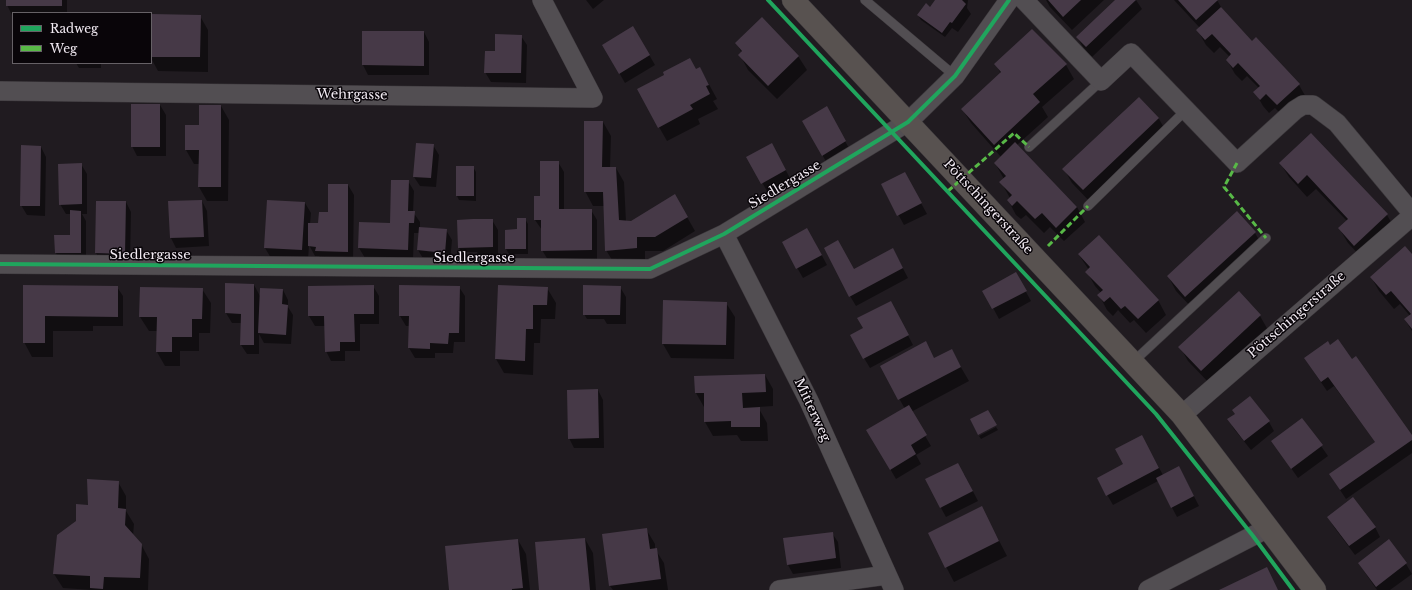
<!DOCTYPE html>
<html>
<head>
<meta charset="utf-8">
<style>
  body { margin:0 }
  #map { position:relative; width:1412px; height:590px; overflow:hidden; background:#201b20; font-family:"Libre Baskerville",serif }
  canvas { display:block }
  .legend { position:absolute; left:12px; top:12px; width:140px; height:52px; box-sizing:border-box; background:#090509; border:1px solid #666166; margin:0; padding:5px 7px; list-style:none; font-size:12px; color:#f1eaf2 }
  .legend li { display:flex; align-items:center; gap:8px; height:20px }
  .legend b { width:20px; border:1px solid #666166 }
</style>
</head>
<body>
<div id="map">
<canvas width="1412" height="590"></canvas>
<ul class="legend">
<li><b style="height:5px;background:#20a55d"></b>Radweg</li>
<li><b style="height:5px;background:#58b947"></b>Weg</li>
</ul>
</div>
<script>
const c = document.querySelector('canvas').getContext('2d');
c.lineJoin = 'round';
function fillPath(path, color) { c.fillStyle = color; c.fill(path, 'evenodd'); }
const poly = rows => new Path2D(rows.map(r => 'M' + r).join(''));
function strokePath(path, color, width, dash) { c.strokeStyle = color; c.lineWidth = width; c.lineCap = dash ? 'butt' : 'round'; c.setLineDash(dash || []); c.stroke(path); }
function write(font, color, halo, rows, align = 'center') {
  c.font = font + ' "Libre Baskerville",serif'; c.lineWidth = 3; c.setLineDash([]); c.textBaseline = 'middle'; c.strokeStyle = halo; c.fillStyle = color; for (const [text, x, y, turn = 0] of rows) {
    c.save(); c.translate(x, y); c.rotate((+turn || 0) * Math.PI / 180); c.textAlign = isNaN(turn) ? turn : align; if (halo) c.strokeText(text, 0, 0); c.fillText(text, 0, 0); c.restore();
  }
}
fillPath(poly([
  [7,0,67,0,67,13,13,13,12,15,7,5],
  [586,0,604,0,593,9],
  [936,0,968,0,967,8,971,14,958,32,952,28,945,37,921,20,918,15,930,8],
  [1046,0,1104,0,1072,30,1050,7],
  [1116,0,1136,0,1142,9,1092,57,1083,47,1077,37],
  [1174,0,1217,0,1225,14,1252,42,1299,85,1307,99,1286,119,1275,108,1269,113,1263,106,1255,92,1259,88,1247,76,1242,81,1235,74,1227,60,1230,57,1220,47,1214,53,1206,45,1198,31,1200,28],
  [151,15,200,16,208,30,208,72,158,71,151,58],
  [633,27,655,65,625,83,603,45],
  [363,32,424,32,429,42,429,75,368,75,363,65],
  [521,36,527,45,526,83,491,82,485,72,496,52],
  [736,43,798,56,807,70,777,99,748,70,740,55,742,53],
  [76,63,101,63,101,68,79,68],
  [996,65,1066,65,1074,79,1042,107,1048,117,1017,145,1077,207,1085,222,1064,241,1050,227,1044,233,1026,215,1021,219,1016,215,1008,200,1010,198,1001,182,1004,179,995,163,1001,157,971,123,962,109,1001,74],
  [700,68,717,99,713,101,718,109,698,119,700,124,667,141,659,127,696,70],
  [1139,98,1159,119,1167,133,1092,204,1072,183,1064,169],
  [160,105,166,115,166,156,137,156,132,146],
  [221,106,229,120,228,201,207,201,199,187,199,164,194,164,186,150,200,126],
  [827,108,851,152,828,165,803,121],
  [603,122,611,136,610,168,616,168,624,182,626,222,631,222,675,196,695,231,663,251,645,251,645,262,615,265,606,250,604,206,593,206,585,191],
  [1311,134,1387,215,1395,229,1363,259,1348,243,1339,228,1347,221,1316,189,1307,197,1289,177,1280,163],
  [433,145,439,155,436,187,420,186,414,177],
  [41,147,46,157,45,216,27,215,21,205],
  [777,154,791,180,768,193,748,157],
  [558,162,564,172,564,210,591,210,597,220,597,260,548,260,542,250,542,230,535,220,541,197],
  [81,164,87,174,87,214,82,214,86,221,86,263,61,263,56,253,55,236,71,236,71,214,66,214,60,204],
  [473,167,476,172,476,201,459,200,457,196],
  [408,181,414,191,413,212,420,222,420,228,446,230,452,240,450,262,424,260,418,250,420,233,414,233,413,259,365,258,359,248,391,224],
  [910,183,927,214,904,225,882,185],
  [348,185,354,195,353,261,322,261,319,256,315,256,309,245,308,260,271,258,265,248,305,203,311,213,310,224,319,224],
  [202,201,207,211,209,246,176,248,171,238,169,202],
  [126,202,131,212,130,263,101,262,96,253],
  [525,219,528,224,528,254,509,254,506,249,506,231,518,230],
  [492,220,498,230,498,257,480,257,477,252,461,252,459,248],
  [1255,233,1263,247,1194,310,1176,291,1168,276],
  [813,239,827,265,803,278,783,243],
  [1079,255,1158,300,1166,315,1146,333,1134,320,1130,323,1118,310,1113,316,1107,310,1099,295,1101,293,1095,286,1087,272,1089,270],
  [1412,255,1412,331,1405,320,1410,316,1400,304,1394,309,1379,291,1371,277],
  [898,259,908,278,856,306,850,296,854,270],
  [1016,274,1031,301,999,319,984,291],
  [226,284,254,285,260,296,283,290,288,300,288,307,293,315,291,344,264,343,259,334,259,354,247,354,241,345,242,323,232,323,226,313],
  [24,286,117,287,123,296,123,326,93,326,93,331,53,331,53,357,32,357,24,342],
  [373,286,379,296,379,324,360,324,360,351,345,351,345,361,331,361,326,351,325,326,315,326,309,316],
  [400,286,459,287,465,296,465,342,454,342,453,353,435,353,435,358,415,358,409,348,409,326,406,326,400,316],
  [499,286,547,288,556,303,555,319,541,319,540,343,534,343,533,375,504,373,496,359],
  [620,287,626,297,626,324,607,324,604,319,587,319,584,314],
  [202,289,211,303,210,333,199,333,199,351,180,351,180,366,165,366,157,352,157,331,149,331,140,317],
  [1239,293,1260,316,1268,330,1210,384,1188,361,1180,347],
  [726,303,735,317,734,359,671,358,663,344],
  [896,312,913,345,870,368,864,358],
  [1330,346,1412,437,1412,453,1346,499,1330,475,1376,443,1334,386,1327,391,1305,359],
  [934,359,959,364,969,381,911,412,931,446,916,455,921,464,896,479,868,431,905,409,881,366],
  [765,375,773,389,773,406,758,407,767,423,768,441,741,441,737,435,713,436,705,422,704,407,696,393],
  [598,390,603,400,604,448,574,448,569,438],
  [1302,419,1328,456,1298,478,1272,441],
  [1229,420,1269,422,1274,431,1251,450,1234,429],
  [996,427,998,430,981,439,979,436],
  [1147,446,1163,475,1184,477,1199,506,1177,517,1158,481,1113,505,1098,479,1125,465],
  [964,474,978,501,946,517,941,508],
  [118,482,126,496,126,511,134,524,133,536,141,544,149,559,148,590,92,590,63,588,54,574,77,521,89,506],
  [982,508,1007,556,954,582,929,534],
  [1328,517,1375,527,1380,537,1355,555,1334,527],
  [646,529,655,544,655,549,664,563,668,590,613,590,610,586],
  [832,533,838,542,841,568,793,574,788,565],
  [585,539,593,553,596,590,540,590],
  [518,540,526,554,530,590,450,590],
  [1389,541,1406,564,1412,574,1390,590,1377,590,1359,564]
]), '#0007');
fillPath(poly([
  [6,0,62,0,62,6,6,6],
  [935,0,962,0,966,4,952,23,950,22,942,33,917,15,926,3,930,7],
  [1048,0,1081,0,1063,17],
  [1115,0,1136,0,1086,47,1076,37],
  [1178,0,1218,0,1196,20],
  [1221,7,1252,41,1256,37,1300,84,1277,105,1266,94,1260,100,1253,92,1260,86,1238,63,1233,68,1226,60,1231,54,1212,34,1205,40,1196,30],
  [151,14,201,15,200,57,151,57],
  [762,17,799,56,768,86,738,55,742,51,735,43],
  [633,26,650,55,619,74,602,45],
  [1032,29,1067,64,1033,94,1040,102,994,145,961,109,1001,72,994,64],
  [362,31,424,31,424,66,362,65],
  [495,34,522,35,521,73,484,73,485,51,495,51],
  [690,58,696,69,700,67,709,85,706,86,710,94,690,105,693,109,658,128,637,89,664,75,663,72],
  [1139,97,1159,118,1083,190,1062,169],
  [131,104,160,104,160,147,131,147],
  [199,105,221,105,221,187,198,187,199,150,185,150,185,125,199,125],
  [827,106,846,141,822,156,802,121],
  [584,121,603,121,602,167,616,167,619,220,631,221,675,194,688,217,655,237,637,237,637,248,605,251,603,192,584,192],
  [1311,133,1388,214,1354,246,1338,228,1348,219,1307,175,1298,184,1279,163],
  [1015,142,1077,207,1056,228,1042,213,1035,219,1017,201,1012,206,1007,200,1012,195,999,182,1006,176,994,163],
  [416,143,434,144,431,178,413,177],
  [772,143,786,170,761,184,746,157],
  [21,145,41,146,40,206,20,206],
  [540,161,559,161,559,209,592,209,592,250,541,251,541,220,534,220,534,196,540,196],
  [82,163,82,204,59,205,58,164],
  [456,166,474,166,474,196,456,196],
  [905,172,922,203,897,216,881,184],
  [391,180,409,180,408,211,415,211,414,223,409,223,408,250,358,248,359,222,390,223],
  [328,184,348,184,348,252,315,251,316,247,308,246,308,223,318,223,319,212,328,212],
  [202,200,204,237,170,238,168,201],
  [267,200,305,202,302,250,264,248],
  [96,201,126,201,125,254,95,253],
  [70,210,81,211,81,253,55,253,54,235,70,235],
  [1237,211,1256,232,1185,297,1167,276],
  [517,218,526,218,526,249,505,249,505,230,517,229],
  [473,219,493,219,493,247,458,248,457,220],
  [419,227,447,229,445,253,417,250],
  [807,228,822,255,796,269,782,242],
  [1099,235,1159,300,1138,319,1125,306,1121,309,1110,297,1104,302,1097,295,1103,290,1085,272,1090,267,1078,254],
  [838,240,854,269,893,248,903,268,849,297,824,248],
  [1405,246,1412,254,1412,329,1404,319,1411,314,1391,291,1386,295,1370,277],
  [1016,272,1027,291,992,309,982,291],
  [225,283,254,284,254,345,240,345,241,314,225,313],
  [23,285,118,286,118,317,45,316,45,343,23,343],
  [374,285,374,314,354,314,355,342,340,342,340,351,325,352,324,316,308,316,308,286],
  [399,285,460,286,459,333,449,333,448,344,430,343,430,349,408,348,409,316,399,316],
  [498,285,548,287,547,305,533,305,533,329,526,329,525,361,495,359],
  [583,285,621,286,620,315,583,315],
  [140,287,203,288,202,319,192,319,192,337,172,337,172,352,156,352,157,317,139,317],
  [260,288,283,289,282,304,288,305,286,335,258,333],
  [1239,291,1261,315,1201,371,1178,347],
  [663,300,727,302,726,345,662,344],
  [891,301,909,335,863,359,850,335,863,328,857,318],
  [1338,339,1352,359,1356,356,1412,435,1412,440,1340,490,1329,474,1375,442,1328,377,1321,382,1304,358,1328,341,1330,345],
  [926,341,934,358,952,349,961,367,898,400,880,366],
  [765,374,766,392,742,393,743,408,760,407,760,427,731,427,731,421,704,422,704,393,695,393,694,376],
  [598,389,599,438,568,439,567,390],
  [1250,396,1270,421,1244,441,1227,419,1235,414,1232,410],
  [909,405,927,435,911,445,916,454,890,470,866,430],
  [988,410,997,425,978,435,970,419],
  [1302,418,1323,445,1291,469,1271,441],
  [1142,435,1159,468,1106,496,1097,478,1123,464,1115,449],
  [958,463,973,491,940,508,925,479],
  [1179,466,1194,496,1171,508,1156,478],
  [87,479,119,481,118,508,126,509,125,525,142,544,140,578,104,577,103,589,90,588,90,576,53,574,57,535,76,521,76,504,88,505],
  [1353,497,1376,527,1349,546,1327,517],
  [982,506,999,541,945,568,928,533],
  [647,528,650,549,657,548,661,579,609,586,602,534],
  [833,532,836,558,787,565,783,538],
  [585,538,590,590,539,590,535,542],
  [518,539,523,588,512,589,512,590,449,590,445,546],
  [1389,539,1407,563,1376,587,1358,563],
  [1267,567,1278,590,1219,590]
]), '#463947');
const lane = poly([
  [865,0,955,76],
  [1029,147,1101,81],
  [1088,206,1186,110],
  [1133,362,1266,238]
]);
const street = poly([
  [1024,0,1101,81,1131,53,1237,163,1295,110,1303,105,1313,105,1337,123,1412,213],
  [0,91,593,98,542,0],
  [724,234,809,401,894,590],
  [0,264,650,269,724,234,908,122,955,76,1009,0],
  [1182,415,1412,216],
  [779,590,887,575],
  [1148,590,1268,528]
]);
const primary = poly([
  [793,0,1182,415,1315,590]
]);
strokePath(lane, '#3b373b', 10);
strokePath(street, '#3b373b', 20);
strokePath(primary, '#3b373b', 23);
strokePath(lane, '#524e52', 9);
strokePath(street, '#524e52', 19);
strokePath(primary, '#585250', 22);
strokePath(poly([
  [1237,163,1224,187,1266,238],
  [948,191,1014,133,1029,147],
  [1048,246,1088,206]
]), '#58b947', 3, [6, 3]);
strokePath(poly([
  [768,0,1156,414,1253,536,1293,590],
  [0,264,650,269,724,234,908,122,955,76,1009,0]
]), '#20a55d', 4);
write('13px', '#f1eaf2', '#090509', [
  ["Wehrgasse",352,95,1],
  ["Siedlergasse",785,185,-31],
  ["Pöttschingerstraße",988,207,47],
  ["Siedlergasse",150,255],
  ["Siedlergasse",474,258],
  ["Pöttschingerstraße",1297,315,-41],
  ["Mitterweg",812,410,65]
]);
</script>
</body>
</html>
